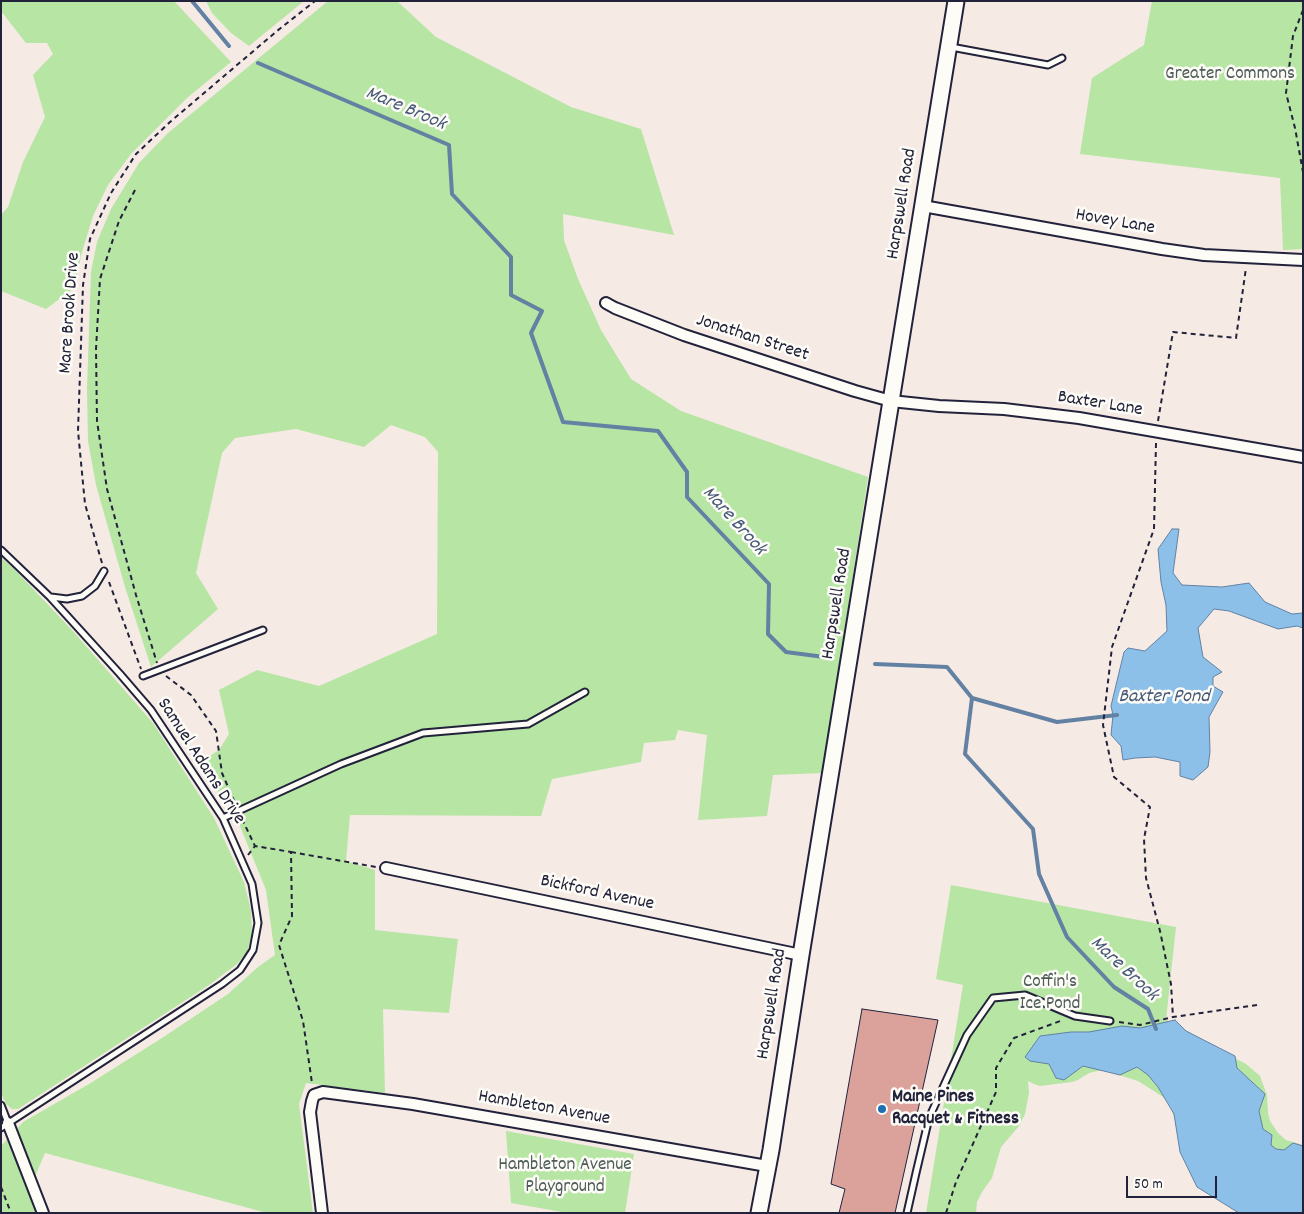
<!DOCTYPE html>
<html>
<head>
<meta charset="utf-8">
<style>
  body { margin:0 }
  #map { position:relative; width:1304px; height:1214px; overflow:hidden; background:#f6eae5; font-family:Dekko,sans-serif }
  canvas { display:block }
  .frame { position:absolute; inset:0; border:2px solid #22223b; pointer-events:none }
  .scale { position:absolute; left:1126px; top:1176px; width:91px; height:22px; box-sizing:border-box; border:2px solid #22223b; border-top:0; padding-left:6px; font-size:15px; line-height:18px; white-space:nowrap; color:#22223b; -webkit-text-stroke:4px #fdfcf7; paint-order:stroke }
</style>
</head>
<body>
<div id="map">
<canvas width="1304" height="1214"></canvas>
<div class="frame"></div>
<div class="scale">50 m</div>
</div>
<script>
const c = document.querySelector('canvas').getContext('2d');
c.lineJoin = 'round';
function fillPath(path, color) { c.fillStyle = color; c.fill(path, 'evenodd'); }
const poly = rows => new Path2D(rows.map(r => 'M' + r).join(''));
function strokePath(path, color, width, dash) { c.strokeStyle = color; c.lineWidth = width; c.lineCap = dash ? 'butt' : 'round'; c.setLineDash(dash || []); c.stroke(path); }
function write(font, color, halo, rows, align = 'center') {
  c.font = font + ' Dekko,sans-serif'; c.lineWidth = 5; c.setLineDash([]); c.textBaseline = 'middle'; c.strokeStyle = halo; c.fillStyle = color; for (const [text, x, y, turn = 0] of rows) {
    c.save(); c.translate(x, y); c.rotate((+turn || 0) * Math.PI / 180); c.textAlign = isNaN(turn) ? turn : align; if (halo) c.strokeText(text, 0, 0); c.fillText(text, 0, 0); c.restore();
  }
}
fillPath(poly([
  [1,1,174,1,231,62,187,98,131,154,108,185,93,216,82,252,74,288,46,309,1,291,1,215,8,207,23,162,45,117,33,75,53,54,47,43,26,43,1,11],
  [206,1,304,1,249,46,231,33,212,13],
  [328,1,397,1,436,37,571,107,641,129,674,235,563,214,564,240,578,279,601,330,631,379,681,411,868,477,823,773,773,775,767,816,698,820,707,735,678,730,675,740,644,743,641,762,552,779,541,816,350,815,346,861,375,870,375,930,458,939,449,1013,383,1009,385,1093,306,1083,299,1104,313,1213,267,1213,45,1153,29,1191,38,1213,1,1213,1,1146,23,1122,89,1084,162,1038,228,994,258,967,275,955,266,890,240,826,199,763,219,750,229,734,219,690,257,670,319,686,437,634,438,452,425,437,391,425,364,447,296,429,235,438,222,453,196,573,218,609,151,667,125,587,96,485,88,441,87,389,91,272,97,242,111,209,139,163,168,133],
  [1152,1,1303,1,1303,249,1283,250,1280,178,1080,154,1092,78,1144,45],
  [1,557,15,570,72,630,153,723,214,818,244,882,251,911,252,934,247,952,237,964,209,985,18,1109,12,1109,6,1104,1,1093],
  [951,885,1176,927,1166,1020,1176,1024,1217,1049,1246,1064,1260,1076,1267,1095,1268,1113,1270,1121,1278,1133,1286,1140,1303,1145,1303,1213,1177,1127,1170,1104,1168,1100,1138,1081,1106,1071,1097,1071,1089,1073,1078,1080,1072,1082,1040,1086,1034,1084,1028,1081,1029,1093,1025,1114,1019,1126,1001,1147,992,1178,982,1192,977,1202,976,1213,926,1213,963,985,936,979],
  [506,1131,634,1154,625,1213,568,1213,511,1203]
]), '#b6e5a4');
const water = poly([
  [1172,529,1179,529,1173,573,1182,585,1222,587,1249,583,1265,602,1292,614,1303,613,1303,628,1297,626,1278,629,1229,611,1214,609,1198,628,1203,657,1222,672,1213,677,1213,686,1223,692,1209,717,1210,752,1208,767,1193,780,1180,776,1180,762,1155,757,1135,758,1123,760,1121,746,1111,735,1113,715,1111,706,1124,652,1128,648,1145,651,1167,631,1166,605,1161,582,1158,549,1172,529],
  [1175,1020,1186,1031,1235,1056,1237,1068,1265,1094,1259,1111,1263,1129,1272,1135,1271,1145,1276,1149,1284,1150,1293,1143,1303,1146,1303,1213,1239,1213,1197,1187,1180,1152,1174,1114,1158,1087,1148,1075,1137,1067,1120,1075,1083,1066,1064,1080,1056,1078,1049,1064,1030,1061,1025,1057,1040,1036,1071,1032,1089,1032,1122,1026,1140,1028,1175,1020]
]);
fillPath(water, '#8dc0e9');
strokePath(water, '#6281a3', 1);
strokePath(poly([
  [192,1,229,46],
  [258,63,449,145,452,194,511,257,511,295,542,311,531,333,563,422,658,431,687,472,687,497,769,584,768,634,786,652,824,657],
  [875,664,947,667,972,698,965,754,1033,829,1039,874,1067,937,1114,987,1148,1009,1156,1029],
  [972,698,1057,722,1117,715]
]), '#6281a3', 4);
const building = poly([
  [862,1009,938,1020,895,1213,839,1213,845,1189,831,1184,862,1009]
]);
fillPath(building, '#dba19b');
strokePath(building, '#22223b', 1);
const lane = poly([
  [951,47,1048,65,1062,58],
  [1,550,50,597,120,674,151,710,223,818,252,884,258,923,253,950,240,970,222,984,1,1128],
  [51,597,67,599,82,596,95,586,104,571],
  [143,676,263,630],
  [223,818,341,764,423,733,528,724,585,692],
  [1,1105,8,1123],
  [907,1213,916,1173,929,1118,967,1035,993,998,1025,995,1075,1016,1110,1021]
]);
const street = poly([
  [923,206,1162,249,1204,255,1303,260],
  [606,303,615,308,684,335,855,391,891,401,939,406,1004,409,1079,418,1303,457],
  [386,868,801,955],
  [8,1123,43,1213],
  [322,1213,310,1112,312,1101,314,1095,323,1092,413,1104,767,1166]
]);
const secondary = poly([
  [759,1213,771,1150,801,955,956,1]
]);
strokePath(lane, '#22223b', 9);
strokePath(street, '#22223b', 14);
strokePath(secondary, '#22223b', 19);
strokePath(poly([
  [1303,10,1293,36,1286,93,1295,128,1303,172],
  [135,190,119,221,100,279,96,349,97,421,107,489,136,595,157,663],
  [1158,421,1173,332,1236,338,1246,268],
  [1156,443,1154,529,1112,647,1103,725,1114,777,1150,807,1144,839,1146,878,1160,931,1171,984,1173,1017],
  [102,563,85,504,78,431,83,285,90,239,111,193,136,154,170,122,277,31,315,1],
  [109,582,141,669],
  [166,676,191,695,216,731,222,773,235,803],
  [242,819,255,846],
  [291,852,376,867],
  [248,855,255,846,291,852,292,916,279,945,303,1021,312,1083],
  [1119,1022,1140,1025,1173,1017,1257,1005],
  [1,1187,11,1213],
  [946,1213,956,1182,996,1092,996,1068,1014,1038,1063,1020]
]), '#22223b', 2, [5, 4]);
strokePath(lane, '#fdfcf7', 5);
strokePath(street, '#fdfcf7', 10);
strokePath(secondary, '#fdfcf7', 15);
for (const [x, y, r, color] of [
  [882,1109,5,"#1f6fb2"]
]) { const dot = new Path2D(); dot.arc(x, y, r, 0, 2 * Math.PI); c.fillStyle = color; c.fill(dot); strokePath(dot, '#fdfcf7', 2); }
write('19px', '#4e5c5a', '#fdfcf7', [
  ["Greater Commons",1230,75],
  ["Coffin's",1050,983],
  ["Ice Pond",1050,1005],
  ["Hambleton Avenue",565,1166],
  ["Playground",565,1188]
]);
write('19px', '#22223b', '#fdfcf7', [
  ["Harpswell Road",903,204,-81],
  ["Hovey Lane",1115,223,10],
  ["Mare Brook Drive",71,313,-86],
  ["Jonathan Street",752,339,18],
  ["Baxter Lane",1100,405,9],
  ["Harpswell Road",838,604,-81],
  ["Samuel Adams Drive",200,762,57],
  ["Bickford Avenue",597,894,12],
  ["Harpswell Road",773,1004,-81],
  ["Hambleton Avenue",544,1109,10]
]);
write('bold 19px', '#22223b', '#fdfcf7', [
  ["Maine Pines",892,1098],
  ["Racquet & Fitness",892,1120]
], 'left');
write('italic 20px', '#475978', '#fdfcf7', [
  ["Mare Brook",405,110,23],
  ["Mare Brook",733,522,48],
  ["Baxter Pond",1164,698],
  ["Mare Brook",1123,970,43]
]);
</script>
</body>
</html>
